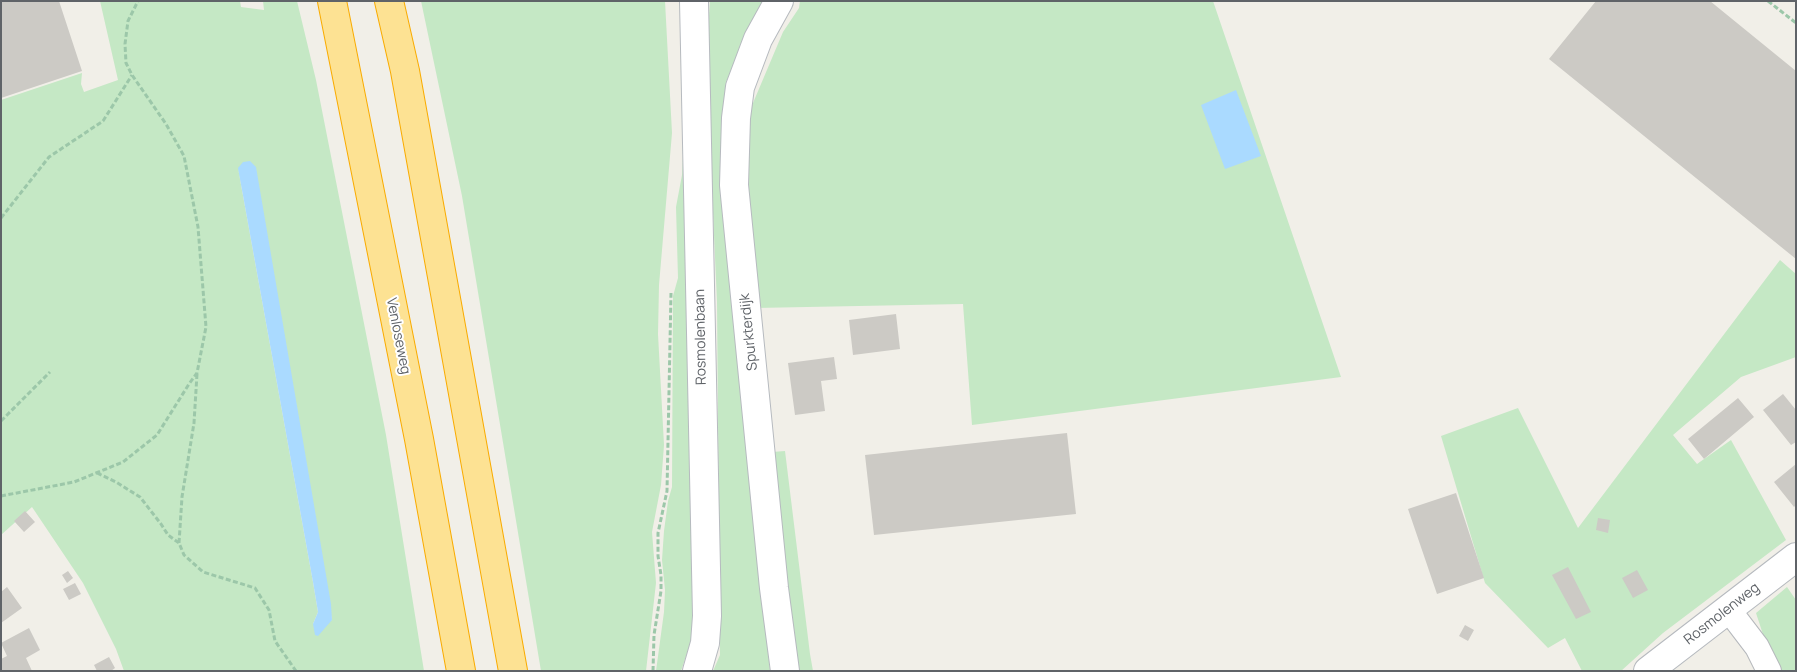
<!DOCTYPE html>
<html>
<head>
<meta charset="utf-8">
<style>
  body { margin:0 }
  #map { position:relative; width:1797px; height:672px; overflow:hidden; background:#f1efe8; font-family:Manrope,sans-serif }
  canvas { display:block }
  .frame { position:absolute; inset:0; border:2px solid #5f6368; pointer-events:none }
</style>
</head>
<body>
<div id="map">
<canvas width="1797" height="672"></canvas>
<div class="frame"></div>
</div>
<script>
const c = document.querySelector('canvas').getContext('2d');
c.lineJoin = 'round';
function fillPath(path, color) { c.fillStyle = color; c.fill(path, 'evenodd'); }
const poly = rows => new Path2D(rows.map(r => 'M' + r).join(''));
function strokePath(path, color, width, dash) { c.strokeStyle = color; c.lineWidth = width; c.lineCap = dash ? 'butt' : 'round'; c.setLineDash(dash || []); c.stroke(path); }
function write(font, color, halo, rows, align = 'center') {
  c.font = font + ' Manrope,sans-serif'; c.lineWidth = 4; c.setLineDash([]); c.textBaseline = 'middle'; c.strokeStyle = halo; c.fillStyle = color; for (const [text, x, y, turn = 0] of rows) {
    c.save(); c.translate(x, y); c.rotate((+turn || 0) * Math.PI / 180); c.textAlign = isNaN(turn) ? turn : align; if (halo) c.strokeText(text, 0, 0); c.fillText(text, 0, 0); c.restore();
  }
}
fillPath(poly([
  [100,1,240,1,241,7,264,10,263,1,297,1,316,80,386,435,424,671,124,671,116,649,83,583,32,507,1,535,1,100,82,73,81,84,84,92,118,80],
  [238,168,332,620,313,624,318,612,313,582],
  [421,1,665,1,672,133,659,285,658,334,664,445,661,485,652,532,656,583,646,671,541,671,462,196],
  [710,1,767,1,740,45,735,63,726,82,722,133,770,671,713,671,720,655,717,302,706,57],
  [800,1,1213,1,1341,377,972,425,963,304,755,308,742,129,783,32,799,8],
  [680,4,694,608,693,635,681,671,656,671,664,612,665,590,662,560,664,531,668,501,672,487,673,296,678,278,676,207,682,175,683,157],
  [1780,260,1796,274,1796,357,1741,377,1673,435,1697,464,1731,440,1786,540,1663,633,1621,671,1582,671,1565,638,1548,648,1485,583,1441,436,1518,408,1578,528],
  [785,451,810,654,813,671,794,671,772,452],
  [1787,587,1796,600,1796,671,1775,671,1756,613]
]), '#c5e8c5');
fillPath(poly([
  [1236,90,1261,156,1225,169,1201,105],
  [250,161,256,167,331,604,332,620,318,636,315,635,313,624,318,612,313,582,238,168,243,162]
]), '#aadaff');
fillPath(poly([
  [1,1,59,1,82,71,1,98],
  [1596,1,1710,1,1796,71,1796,259,1549,59],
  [896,314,900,349,853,355,849,320],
  [834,357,837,379,821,381,825,411,795,415,788,363],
  [1783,394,1796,410,1796,442,1791,445,1763,410],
  [1738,398,1754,417,1704,459,1688,439],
  [1067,433,1076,514,874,535,865,455],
  [1796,464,1796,505,1794,507,1774,482],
  [1456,493,1484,578,1437,594,1408,509],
  [25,511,35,522,24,532,14,521],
  [1598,518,1610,520,1608,533,1596,530],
  [1568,567,1591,612,1576,619,1552,575],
  [1637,570,1648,590,1633,598,1622,578],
  [68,571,73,578,67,583,62,575],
  [75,583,81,594,69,600,63,589],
  [7,587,22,608,1,623,1,592],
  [1465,625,1474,630,1468,641,1459,636],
  [29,628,40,650,26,658,32,671,1,671,1,659,7,656,1,643],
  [109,657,115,668,111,671,97,671,94,665]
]), '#cccac5');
const street = poly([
  [1728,609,1757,647,1769,671]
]);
const secondary = poly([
  [694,1,707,616,705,643,697,671],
  [779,1,758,39,740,87,736,118,734,185,774,588,785,671],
  [1648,671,1796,557]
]);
const highway = poly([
  [332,1,419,439,461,671],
  [389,1,405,71,513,671]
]);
strokePath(street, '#b5b8bc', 26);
strokePath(secondary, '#b6babf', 30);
strokePath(highway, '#f9ab00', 30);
strokePath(poly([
  [1768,1,1796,23],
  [1,218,49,157,103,121,132,75],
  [197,374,194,423,182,497,179,543,184,555,203,572,255,588,269,610,275,641,296,671],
  [1,421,50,372],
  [97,473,116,482,140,497,161,524,168,535,179,543],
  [1,496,74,482,123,462,157,435,189,384,197,373,206,327,198,227,184,156,166,124,132,75,126,63,125,44,128,21,138,1],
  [653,671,654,635,661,591,661,575,658,556,658,533,667,491,671,293]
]), '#9cc7a9', 3, [5, 2.5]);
strokePath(street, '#fff', 24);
strokePath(secondary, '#fff', 28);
strokePath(highway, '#fde293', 28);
write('14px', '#5f6368', '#fff', [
  ["Spurkterdijk",749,332,-96],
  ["Venloseweg",398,336,79],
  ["Rosmolenbaan",701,337,-91],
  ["Rosmolenweg",1722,614,-38]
]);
</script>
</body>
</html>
